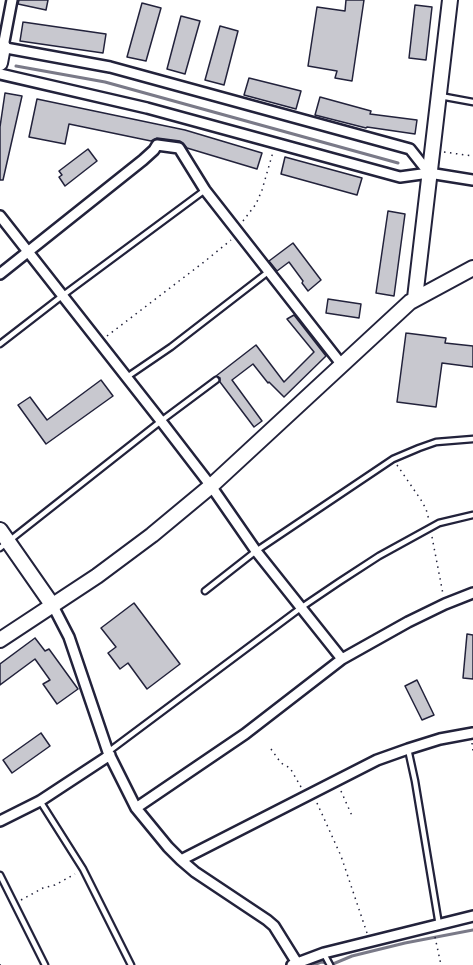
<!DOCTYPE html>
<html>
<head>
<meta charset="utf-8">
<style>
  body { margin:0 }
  canvas { display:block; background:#fff }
</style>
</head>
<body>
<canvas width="473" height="965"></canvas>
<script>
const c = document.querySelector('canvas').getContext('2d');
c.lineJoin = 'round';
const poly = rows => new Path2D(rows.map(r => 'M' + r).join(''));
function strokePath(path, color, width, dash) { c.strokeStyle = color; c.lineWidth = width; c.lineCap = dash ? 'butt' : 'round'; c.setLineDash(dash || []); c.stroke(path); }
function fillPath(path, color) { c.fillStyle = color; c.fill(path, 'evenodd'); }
strokePath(poly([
  [16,66,105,82,398,163],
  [314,965,321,962,333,964,352,956,405,943,473,930]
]), '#7a7a88', 3);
const building = poly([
  [19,0,48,0,46,10,18,4,19,0],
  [346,0,364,0,352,81,335,78,337,71,308,66,317,7,345,11,346,0],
  [142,3,161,8,146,61,127,57,142,3],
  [415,5,432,7,426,60,409,58,415,5],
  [181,16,200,21,185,74,167,69,181,16],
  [23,22,106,34,103,53,20,41,23,22],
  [220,26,238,31,224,85,205,80,220,26],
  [249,78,301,91,296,109,244,95,249,78],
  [5,93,22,96,3,180,0,180,0,127,5,93],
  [320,97,371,111,370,114,417,120,415,134,367,127,366,128,315,115,320,97],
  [37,99,185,130,262,153,257,169,187,148,183,143,180,141,157,138,151,141,69,124,65,144,29,137,37,99],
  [88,149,97,161,65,186,59,177,62,175,59,171,88,149],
  [285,157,362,178,357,195,281,174,285,157],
  [388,211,405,214,394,296,376,293,388,211],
  [293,243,321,280,308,291,302,283,303,281,289,262,277,271,269,261,293,243],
  [328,299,361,304,359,318,326,313,328,299],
  [294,315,326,356,284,397,269,382,268,383,253,364,232,380,262,421,254,427,220,382,220,378,216,376,256,345,284,382,314,352,287,319,294,315],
  [406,333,446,338,445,343,473,346,473,367,442,363,436,407,397,402,406,333],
  [101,380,113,396,46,444,18,405,30,397,47,420,101,380],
  [134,603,180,664,147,689,128,663,120,669,108,653,116,647,101,628,134,603],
  [467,634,473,635,473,679,463,678,467,634],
  [35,638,45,651,49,649,78,689,57,704,43,684,50,680,35,659,0,685,0,664,35,638],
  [417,680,434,715,422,720,405,686,417,680],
  [41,733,50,746,12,773,3,760,41,733]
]);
fillPath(building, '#c8c8cf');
strokePath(building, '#22223b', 1.5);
const lane = poly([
  [440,96,473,102],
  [0,344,62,296,205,190],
  [127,377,171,347,268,272],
  [0,548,161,421,216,380],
  [205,591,256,551,393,459,419,448,436,442,473,439],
  [408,749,415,781,439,925],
  [108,752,302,607,339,582,379,556,439,523,473,515],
  [40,801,83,869,131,965],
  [0,875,45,965],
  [324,954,330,965]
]);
const street = poly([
  [0,47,110,67,410,149,429,173],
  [3,47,12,0],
  [0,74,147,108,400,177,429,173,473,180],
  [0,216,161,421,211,486,256,551,342,659],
  [0,274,143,160,154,150,157,145,179,148,205,190,342,365],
  [53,606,69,637,108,752,136,808,168,847,181,860,195,872,267,920,274,926,297,963],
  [136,808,245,734,342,659,408,622,445,604,473,593],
  [0,821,40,801,110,755],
  [181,860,377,760,408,749,440,739,473,733],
  [292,965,324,953,473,916]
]);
const secondary = poly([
  [0,63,3,47],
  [415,298,450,0],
  [0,530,53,606],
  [0,640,97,576,152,535,211,486,410,302,473,268]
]);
strokePath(lane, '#22223b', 9);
strokePath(street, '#22223b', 14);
strokePath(secondary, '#22223b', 18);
strokePath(poly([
  [444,152,473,156],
  [243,221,256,204,262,190,273,152],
  [107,336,204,262,231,240],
  [397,465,421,500,426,509,429,520],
  [432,537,443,594],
  [472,743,473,751],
  [271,749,281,763,290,768,301,787],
  [341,791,353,818],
  [317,803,341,856,367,933],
  [21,900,43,888,55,885,75,874],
  [435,937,441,965],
  [0,964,0,965]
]), '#22223b', 1.5, [1.5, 4.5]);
strokePath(lane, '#fff', 4.5);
strokePath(street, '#fff', 9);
strokePath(secondary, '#fff', 14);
</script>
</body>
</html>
